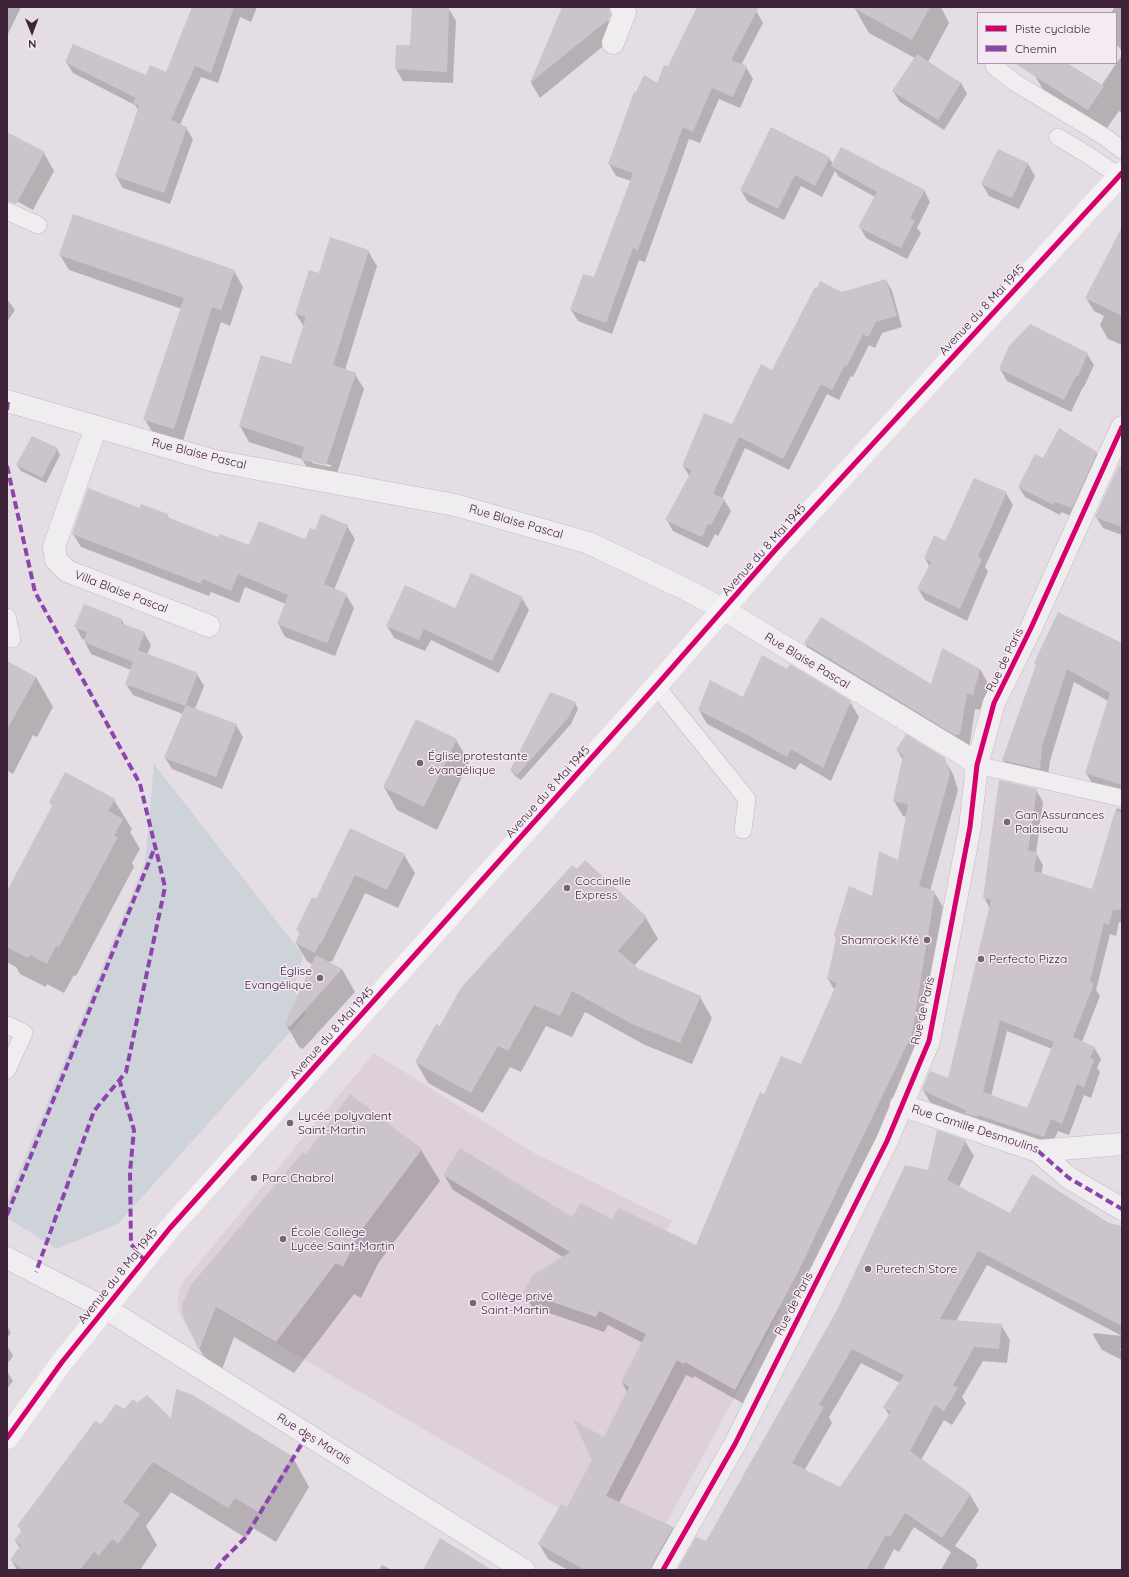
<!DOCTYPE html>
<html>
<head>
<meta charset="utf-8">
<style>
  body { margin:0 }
  #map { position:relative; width:1129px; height:1577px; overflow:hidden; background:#e4dde3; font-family:Quicksand,sans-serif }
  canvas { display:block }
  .frame { position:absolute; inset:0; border:8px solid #3e2339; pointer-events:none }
  .legend { position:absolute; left:977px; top:12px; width:140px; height:52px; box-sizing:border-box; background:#f4eaf3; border:1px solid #ab9aa9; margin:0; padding:5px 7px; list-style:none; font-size:12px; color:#3e2339 }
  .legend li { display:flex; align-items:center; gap:8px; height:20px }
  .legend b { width:20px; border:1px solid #ab9aa9 }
  .north { position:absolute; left:12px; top:12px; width:40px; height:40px; -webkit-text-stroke:3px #f4eaf3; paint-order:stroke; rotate:179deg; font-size:11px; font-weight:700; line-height:16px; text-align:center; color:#3e2339 }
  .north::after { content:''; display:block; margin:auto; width:14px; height:18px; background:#3e2339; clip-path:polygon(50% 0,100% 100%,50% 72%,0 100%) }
</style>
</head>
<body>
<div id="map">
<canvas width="1129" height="1577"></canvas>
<div class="frame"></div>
<ul class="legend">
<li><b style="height:5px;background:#d6006c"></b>Piste cyclable</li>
<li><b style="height:5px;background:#8e44ad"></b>Chemin</li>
</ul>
<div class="north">N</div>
</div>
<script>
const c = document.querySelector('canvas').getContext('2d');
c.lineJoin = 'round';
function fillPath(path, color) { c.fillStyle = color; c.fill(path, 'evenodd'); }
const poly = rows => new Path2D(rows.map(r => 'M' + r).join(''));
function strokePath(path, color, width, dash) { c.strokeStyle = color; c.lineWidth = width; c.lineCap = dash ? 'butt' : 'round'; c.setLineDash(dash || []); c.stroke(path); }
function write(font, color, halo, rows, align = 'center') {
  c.font = font + ' Quicksand,sans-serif'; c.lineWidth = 3; c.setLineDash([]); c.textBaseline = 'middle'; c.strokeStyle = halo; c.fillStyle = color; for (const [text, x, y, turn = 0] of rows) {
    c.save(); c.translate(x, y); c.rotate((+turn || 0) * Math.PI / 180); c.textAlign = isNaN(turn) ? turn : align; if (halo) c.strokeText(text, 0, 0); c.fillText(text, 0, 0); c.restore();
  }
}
fillPath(poly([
  [374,1053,534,1153,672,1221,658,1248,782,1310,654,1546,586,1524,216,1308,202,1344,189,1331,179,1312,178,1299,181,1284]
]), '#ddd0db');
fillPath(poly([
  [154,764,303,955,294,989,306,1014,119,1223,57,1249,7,1218,7,1202,145,862]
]), '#cdd3d9');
fillPath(poly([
  [7,7,21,7,7,36],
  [193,7,257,7,251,22,240,17,218,83,201,77,180,125,186,128,193,139,170,204,123,188,116,176,139,111,135,105,73,73,66,62,147,76,167,73],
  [560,7,597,7,608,20,617,35,540,98,531,83,562,10],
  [698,7,747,7,757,12,763,23,741,65,746,67,753,79,740,108,719,99,700,143,689,139,645,262,639,260,612,334,578,321,571,310,594,279,631,181,616,176,609,164,668,67],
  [854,7,941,7,949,23,928,62,961,83,967,94,944,130,900,102,893,91,915,58,869,33],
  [1115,7,1122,7,1122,51,1116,44,1116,13,1111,13],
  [449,9,456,21,453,83,403,81,396,69,397,46,411,46],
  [1122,55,1122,113,1119,111,1102,135,1050,101,1035,76,1043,63,1066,63,1101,86],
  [7,133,44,153,54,171,33,210,7,196],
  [998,150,1028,164,1035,176,1019,209,989,196,982,184],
  [829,158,833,164,924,190,930,202,917,228,921,233,907,259,866,238,860,227,875,197,839,177,835,171,822,197,801,186,784,220,748,202,741,190],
  [368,251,377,266,345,370,355,374,364,389,335,480,311,475,302,459,249,442,240,426,292,365,304,327,296,314,319,275],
  [312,461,331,465,331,467,312,463],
  [1122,251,1122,345,1108,339,1100,325,1104,316,1094,311,1086,298],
  [60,255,234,271,243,287,230,326,221,322,182,444,154,435,145,420,182,309,69,270],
  [886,280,892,291,902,327,882,333,875,348,869,345,853,377,851,376,839,400,827,394,789,470,745,448,722,499,724,500,731,511,718,536,715,534,708,548,673,531,667,520,690,477,683,466,733,425,773,371,842,293],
  [7,299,15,310,7,322],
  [1087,354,1094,365,1084,387,1083,387,1071,412,1007,381,1000,369],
  [57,449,60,455,46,483,21,471,17,465],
  [1096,452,1102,463,1077,518,1061,512,1060,515,1025,497,1019,487,1043,459],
  [1122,468,1122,535,1103,528,1096,517],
  [1006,493,1013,505,985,567,988,571,967,621,925,600,918,589,929,566,925,558],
  [141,509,167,515,170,519,219,539,250,547,306,540,315,531,347,526,355,539,334,590,346,595,354,608,335,656,285,637,278,623,286,604,245,587,239,603,211,592,209,596,81,547,73,534],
  [522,598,529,610,499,673,431,640,425,651,394,638,387,626,455,609],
  [821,619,931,686,980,669,989,685,982,710,975,709,969,749,814,659,805,643],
  [122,620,125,626,144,633,151,645,147,655,197,674,204,686,195,709,236,725,243,737,222,789,172,769,165,758,183,714,133,695,126,684,131,670,91,654,85,642,85,640,82,639,76,627],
  [1122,644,1122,796,1094,786,1086,773,1110,702,1074,682,1050,761,1047,782,1011,774,1003,760,1036,666],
  [7,662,36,677,53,707,37,737,33,735,13,774,8,771,7,773],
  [790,666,850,702,859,717,831,781,800,763,795,770,707,724,699,710,743,699,787,671],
  [575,703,578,709,571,724,521,780,515,776,511,770],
  [456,740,469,762,437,830,397,810,384,787],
  [897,750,944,759,953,774,958,790,930,891,934,892,943,907,920,1049,806,1288,744,1404,694,1376,693,1378,686,1375,619,1503,673,1527,681,1542,666,1570,568,1570,548,1559,539,1544,567,1509,604,1438,627,1392,622,1382,643,1343,608,1325,604,1332,532,1307,524,1292,563,1257,453,1190,444,1175,572,1219,613,1221,697,1246,764,1095,801,1065,835,991,828,979,873,897,899,861,907,817,903,816,894,801,903,760],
  [1036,790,1043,802,1036,853,1043,865,1041,875,1093,890,1117,808,1122,810,1122,922,1119,922,1116,936,1110,934,1096,990,1100,996,1082,1042,1094,1047,1101,1059,1097,1068,1100,1072,1091,1098,1084,1095,1069,1135,1058,1131,1050,1148,969,1120,930,1102,923,1090,949,1080,990,909,984,897],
  [1007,1031,1052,1049,1027,1110,991,1096],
  [114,800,132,829,130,832,140,849,132,863,134,867,76,976,74,975,64,993,47,984,46,987,20,974,16,967,7,962,7,893,53,807,50,802],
  [351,830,404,855,415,873,398,908,365,893,332,962,330,961,329,963,342,969,355,992,303,1049,299,1047,286,1024,313,965,307,961,296,943,300,935,298,930,316,901],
  [646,918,658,939,634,966,639,970,700,997,712,1018,692,1064,645,1045,585,1012,572,1037,546,1026,521,1072,510,1067,483,1113,428,1083,416,1062,440,1027],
  [350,1096,421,1150,440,1181,379,1262,361,1298,354,1294,294,1373,234,1337,218,1380,200,1350,185,1319],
  [965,1141,974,1156,959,1187,1011,1215,1122,1233,1122,1349,1119,1349,1122,1351,1122,1360,1102,1350,1093,1335,1094,1333,1122,1336,987,1265,956,1321,1001,1325,1010,1340,1007,1363,983,1361,962,1397,966,1403,952,1425,944,1420,921,1460,970,1495,979,1510,955,1546,975,1559,978,1565,975,1570,941,1570,951,1552,914,1527,899,1552,894,1549,883,1570,679,1570,706,1543,929,1171],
  [861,1363,900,1383,884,1407,890,1416,841,1489,804,1471,832,1423,829,1417],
  [7,1326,11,1333,7,1338],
  [7,1345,13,1356,7,1364],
  [7,1371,13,1381,7,1389],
  [137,1404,171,1420,292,1456,309,1487,276,1542,253,1528,246,1538,171,1492,146,1526,157,1545,140,1570,17,1570,11,1560,20,1548,15,1541,22,1532,19,1526,101,1426],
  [382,1565,392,1570,379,1570]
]), '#0003');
fillPath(poly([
  [192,7,234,7,211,73,195,66,171,120,187,127,164,193,115,176,139,106,133,103,136,98,65,62,73,44,146,75,150,65,166,72],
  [412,7,449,8,447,72,395,69,396,45,410,45],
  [562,7,609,7,611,14,609,19,530,83],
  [697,7,759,7,731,60,747,66,733,97,712,88,693,132,683,127,638,250,633,248,606,323,570,310,583,274,594,277,633,173,608,164,634,92,636,92,644,75,657,83,664,65,668,66],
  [852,7,930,7,912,40],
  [917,54,961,83,938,120,892,91],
  [1014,63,1067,63,1104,86,1088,110],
  [771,127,830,157,815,186,795,175,778,209,740,190],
  [7,132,45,152,16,204,7,201],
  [841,147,925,190,910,218,915,221,901,248,858,227,877,192,831,166],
  [998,149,1028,163,1012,198,981,184],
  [73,214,235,270,221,310,212,307,174,429,143,420,184,298,59,255],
  [1122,227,1122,316,1085,298],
  [330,237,369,250,333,365,356,373,326,465,301,460,304,447,239,426,261,355,291,364,306,317,295,314,309,270,319,273],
  [886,279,897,316,876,322,868,337,863,334,847,366,845,365,832,390,821,384,783,459,739,437,713,494,725,499,711,525,708,524,702,537,665,520,692,470,682,466,704,413,732,424,761,364,772,370,815,287,817,288,820,281,842,292],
  [1030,324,1088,353,1078,376,1076,376,1064,400,999,369,1009,346],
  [1059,428,1097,452,1072,508,1055,502,1054,505,1018,487,1035,454,1043,458],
  [32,436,58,448,42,478,16,465],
  [1119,465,1122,467,1122,527,1095,517],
  [974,478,1007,492,978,557,982,559,960,609,917,589,931,562,924,558,934,535,945,541],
  [88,488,140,508,141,504,168,514,167,517,218,537,220,534,249,545,259,521,305,539,310,528,315,530,321,514,348,525,324,584,347,594,327,643,277,624,288,595,238,574,231,591,203,579,201,584,72,534],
  [471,573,523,597,492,661,424,629,419,640,386,626,405,585,455,608],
  [84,604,122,619,121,623,145,632,138,650,198,673,185,706,125,684,137,651,133,662,84,642,87,632,74,627],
  [1058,612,1122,643,1122,785,1085,773,1110,693,1067,669,1042,746,1040,769,1002,760,1036,665,1034,663],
  [821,617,931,684,942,648,980,669,973,695,967,694,960,734,955,735,804,643],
  [762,655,787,669,790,664,851,701,823,768,791,749,787,757,749,736,698,710,710,680,743,697],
  [7,661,36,677,7,730],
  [550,692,576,702,568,718,517,775,510,770],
  [186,705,237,724,216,777,164,758],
  [416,719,457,739,424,807,383,787],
  [906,734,945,758,950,774,919,886,935,891,912,1034,798,1272,735,1390,685,1362,684,1364,677,1360,606,1496,673,1527,652,1564,651,1570,585,1570,538,1544,561,1504,567,1507,592,1460,573,1420,604,1437,629,1387,621,1382,646,1334,599,1311,596,1317,523,1292,533,1275,570,1252,443,1175,460,1148,572,1217,581,1203,612,1219,619,1208,696,1245,760,1092,764,1094,781,1056,801,1064,837,983,827,979,836,939,834,934,849,886,872,896,879,851,898,860,908,804,893,801,903,755,896,750],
  [65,772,115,799,108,811,123,819,114,836,118,837,59,947,56,946,47,964,30,955,28,958,7,947,7,891,53,804,49,802],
  [999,780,1037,789,1028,851,1037,852,1034,871,1092,889,1115,811,1122,812,1122,910,1113,910,1109,925,1104,923,1090,981,1094,984,1073,1037,1095,1047,1090,1058,1094,1060,1084,1087,1077,1084,1062,1124,1051,1119,1044,1137,978,1115,977,1117,964,1113,967,1111,922,1090,930,1071,948,1078,991,900,983,898],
  [1000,1020,1054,1042,1027,1108,983,1092],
  [350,828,405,854,387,890,355,875,321,944,320,943,315,953,295,943,300,932,296,930,312,897,316,899],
  [585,860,647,917,618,951,639,969,701,996,680,1043,632,1024,572,991,560,1016,534,1005,508,1051,498,1046,471,1093,415,1062,436,1024,440,1026,460,989,572,865,577,869],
  [316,955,342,969,290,1027,285,1024],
  [350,1094,422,1149,361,1231,343,1267,336,1263,276,1342,216,1307,199,1350,186,1323,182,1311,183,1302,191,1285,303,1152,306,1154],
  [937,1130,966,1140,947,1180,1010,1213,1032,1174,1109,1223,1122,1226,1122,1326,978,1251,940,1319,1002,1324,999,1349,974,1347,953,1385,958,1388,944,1411,935,1405,910,1451,971,1494,942,1538,905,1513,890,1537,886,1535,866,1570,677,1570,696,1537,706,1541,837,1310,905,1165,928,1170],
  [852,1349,904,1375,883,1407,891,1412,840,1487,792,1463,824,1407,819,1405],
  [176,1389,191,1394,292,1456,258,1512,235,1498,228,1508,153,1462,123,1502,140,1514,118,1544,112,1539,99,1556,94,1552,80,1570,24,1570,10,1560,21,1545,14,1541,22,1530,17,1526,95,1421,101,1424,116,1404,124,1409,133,1399,137,1403,147,1395,171,1418],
  [440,1538,492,1570,423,1570]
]), '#ccc4cb');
const service = poly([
  [994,66,1014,82,1105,137,1122,150],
  [1058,137,1088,155,1119,176],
  [7,211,38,225],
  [7,617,12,639],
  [656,686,747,799,743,830],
  [977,765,1122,798],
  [7,1025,24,1033,7,1070]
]);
const minor = poly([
  [613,43,625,12,621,7],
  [96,427,54,547,56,560,67,571,209,626],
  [724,610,964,755,977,765],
  [901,1105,1038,1151,1122,1144],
  [1038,1151,1069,1178,1122,1209],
  [105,1308,524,1570],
  [663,1570,735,1444,887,1141,929,1041,970,827,977,765,994,703,1031,628,1122,427]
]);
const tertiary = poly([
  [7,401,215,461,455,505,589,543,687,590,724,610],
  [7,1258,105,1308]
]);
strokePath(service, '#c1babf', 18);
strokePath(minor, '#c1babf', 23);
strokePath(tertiary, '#c1babf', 23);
strokePath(service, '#f0edf0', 17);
strokePath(minor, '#f0edf0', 22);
strokePath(tertiary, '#f0edf0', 22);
strokePath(poly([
  [7,1438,62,1362,170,1228,656,686,777,548,1122,173]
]), '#f4f2f4', 22);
strokePath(poly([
  [7,410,8,401],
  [7,466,35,592,140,784,165,887,126,1072,94,1111,36,1272],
  [119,1079,134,1130,130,1172,131,1244,144,1260],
  [1038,1151,1069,1178,1122,1209],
  [7,1215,155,847],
  [216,1570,224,1559,245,1538,307,1435]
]), '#8e44ad', 4, [8, 4]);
strokePath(poly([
  [7,1438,62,1362,170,1228,656,686,777,548,1122,173],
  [663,1570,735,1444,887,1141,929,1041,970,827,977,765,994,703,1031,628,1122,427]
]), '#d6006c', 5);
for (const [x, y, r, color] of [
  [420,763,4,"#786474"],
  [1007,822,4,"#786474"],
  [567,888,4,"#786474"],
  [927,940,4,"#786474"],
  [981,959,4,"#786474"],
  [320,978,4,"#786474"],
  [290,1123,4,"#786474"],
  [254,1178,4,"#786474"],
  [283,1239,4,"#786474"],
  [868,1269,4,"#786474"],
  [473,1303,4,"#786474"]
]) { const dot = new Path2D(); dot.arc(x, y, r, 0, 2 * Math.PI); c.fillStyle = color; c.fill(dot); strokePath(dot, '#f4eaf3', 1.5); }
write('12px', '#3e2339', '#f4eaf3', [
  ["Avenue du 8 Mai 1945",982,310,-47],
  ["Rue Blaise Pascal",199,454,14],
  ["Rue Blaise Pascal",516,522,16],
  ["Avenue du 8 Mai 1945",764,550,-48],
  ["Villa Blaise Pascal",121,592,21],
  ["Rue de Paris",1005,660,-64],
  ["Rue Blaise Pascal",807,661,31],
  ["Avenue du 8 Mai 1945",548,792,-48],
  ["Rue de Paris",923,1011,-77],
  ["Avenue du 8 Mai 1945",332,1033,-48],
  ["Rue Camille Desmoulins",975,1129,18],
  ["Avenue du 8 Mai 1945",118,1276,-51],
  ["Rue de Paris",794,1304,-63],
  ["Rue des Marais",314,1439,32]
]);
write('12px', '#3e2339', '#f4eaf3', [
  ["Église protestante",428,756],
  ["évangélique",428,770],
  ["Gan Assurances",1015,815],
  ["Palaiseau",1015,829],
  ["Coccinelle",575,881],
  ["Express",575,895],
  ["Shamrock Kfé",919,940,"right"],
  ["Perfecto Pizza",989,959],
  ["Église",312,971,"right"],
  ["Evangélique",312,985,"right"],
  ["Lycée polyvalent",298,1116],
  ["Saint-Martin",298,1130],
  ["Parc Chabrol",262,1178],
  ["École Collège",291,1232],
  ["Lycée Saint-Martin",291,1246],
  ["Puretech Store",876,1269],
  ["Collège privé",481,1296],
  ["Saint-Martin",481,1310]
], 'left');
</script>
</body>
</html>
